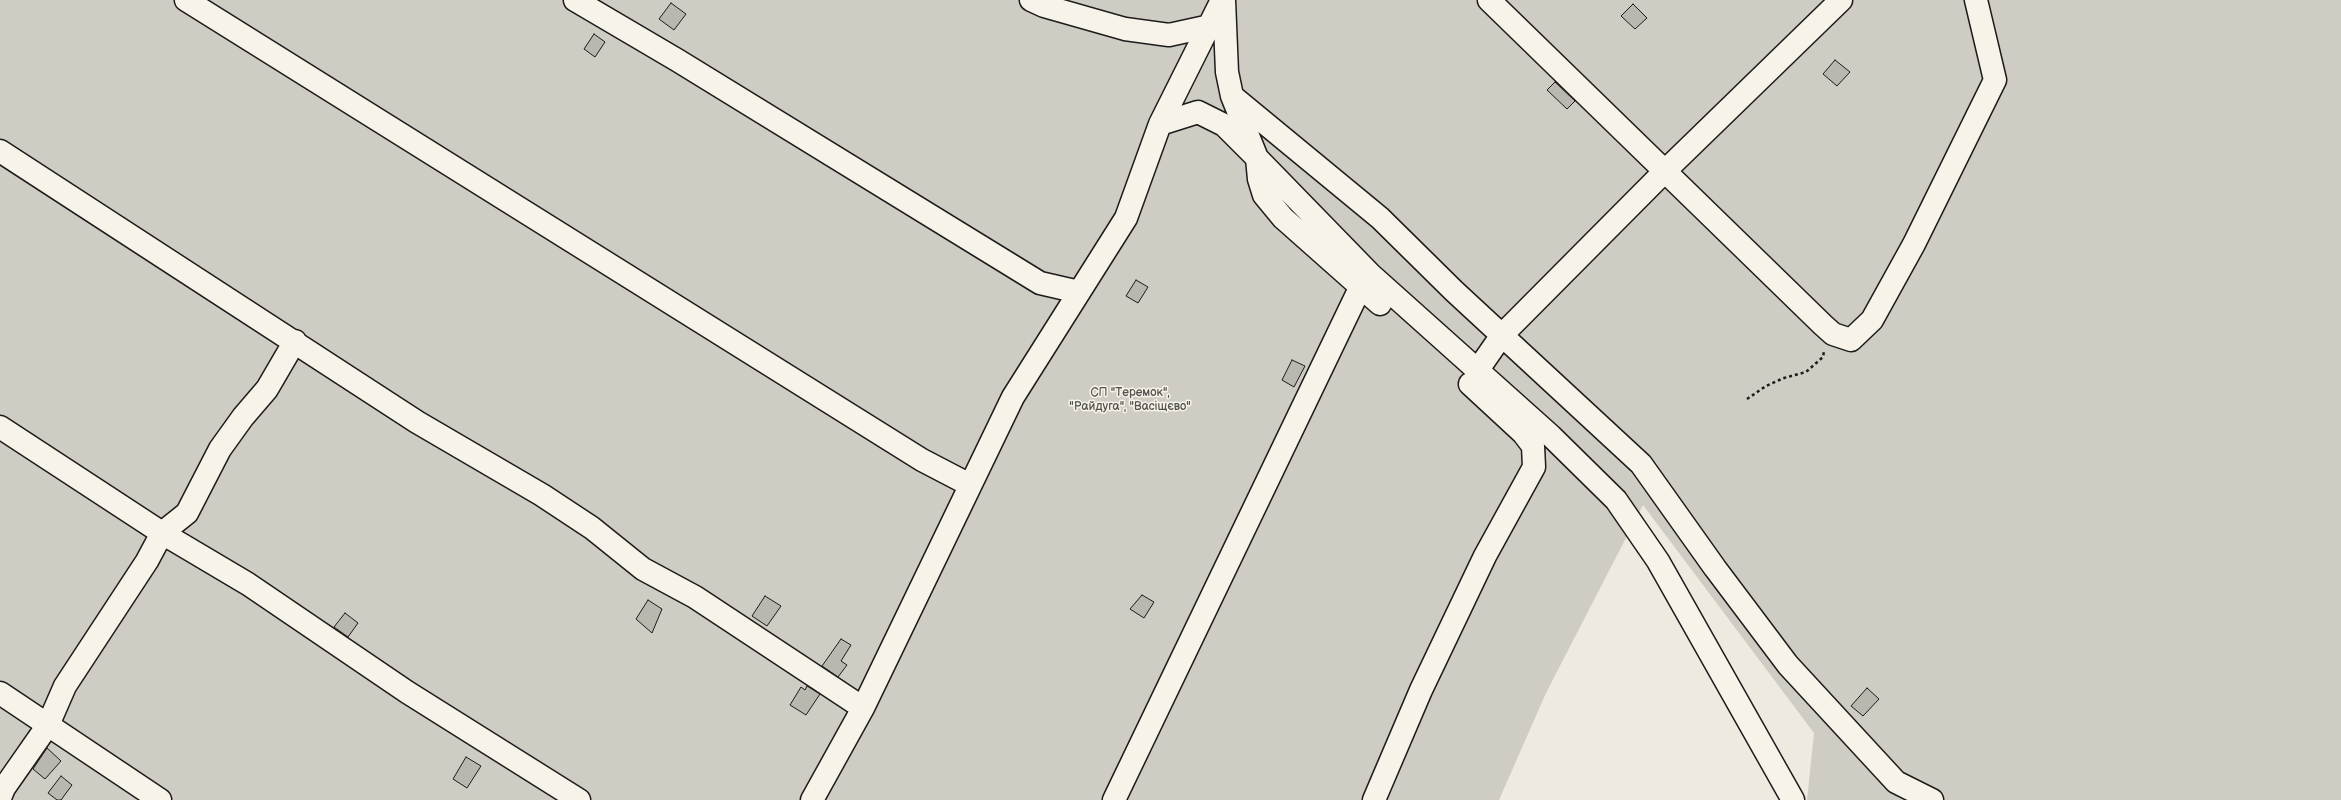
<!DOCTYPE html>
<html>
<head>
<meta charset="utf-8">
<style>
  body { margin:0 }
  canvas { display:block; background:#eeeae0 }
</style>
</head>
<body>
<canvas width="2341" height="800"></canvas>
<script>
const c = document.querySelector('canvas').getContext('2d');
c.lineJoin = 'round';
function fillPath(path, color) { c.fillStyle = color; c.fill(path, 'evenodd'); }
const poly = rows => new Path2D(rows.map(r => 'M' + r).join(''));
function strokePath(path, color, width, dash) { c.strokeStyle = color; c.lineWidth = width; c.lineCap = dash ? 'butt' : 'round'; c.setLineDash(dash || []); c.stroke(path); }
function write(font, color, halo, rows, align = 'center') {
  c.font = font + ' "Balsamiq Sans",sans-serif'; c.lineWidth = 3; c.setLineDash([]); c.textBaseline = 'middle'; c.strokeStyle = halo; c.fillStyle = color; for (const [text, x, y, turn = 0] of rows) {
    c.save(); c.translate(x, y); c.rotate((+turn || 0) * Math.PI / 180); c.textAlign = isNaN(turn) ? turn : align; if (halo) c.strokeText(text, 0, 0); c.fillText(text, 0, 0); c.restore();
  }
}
fillPath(poly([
  [0,0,2341,0,2341,800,1807,800,1814,733,1643,505,1546,693,1499,800,0,800]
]), '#cfccc3');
const building = poly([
  [671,3,686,14,674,30,659,19,671,3],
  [1633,4,1647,18,1635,29,1621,16,1633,4],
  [594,34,605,42,595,57,584,49,594,34],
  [1835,60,1850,72,1837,86,1823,74,1835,60],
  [1555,82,1575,101,1567,109,1547,90,1555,82],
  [1136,280,1148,287,1138,303,1126,296,1136,280],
  [1292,360,1305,366,1294,387,1282,380,1292,360],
  [1142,595,1154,602,1144,618,1130,609,1142,595],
  [765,596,781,606,767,626,752,616,765,596],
  [648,600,662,609,652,633,636,619,648,600],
  [345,613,358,623,348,637,334,627,345,613],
  [841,639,851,645,841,661,847,665,838,677,822,666,841,639],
  [807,686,820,694,806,715,790,705,801,687,805,690,807,686],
  [1867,688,1879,699,1863,716,1851,706,1867,688],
  [47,748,61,761,45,779,33,769,47,748],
  [466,757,481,766,467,788,453,779,466,757],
  [61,776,72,785,61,800,57,800,48,793,61,776]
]);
fillPath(building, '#bab7af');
strokePath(building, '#1c1c1c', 1);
const minor = poly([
  [186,0,922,460,970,485],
  [575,0,677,60,1040,283,1079,292],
  [1031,0,1044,6,1125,29,1169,35,1210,26],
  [1224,0,1227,72,1232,96,1257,158,1370,274,1551,436,1616,500,1658,561,1793,800],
  [1489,0,1823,325,1833,334,1851,340,1872,320,1914,244,1995,80,1976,0],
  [1232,96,1380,218,1454,291,1641,464,1715,568,1788,665,1896,782,1932,800],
  [1160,124,1198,112,1224,125,1257,158,1259,179,1264,195,1283,218,1380,304],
  [0,151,417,422,542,495,592,528,643,569,695,597,863,708],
  [1477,371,1502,335,1665,171,1841,0],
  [0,427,162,533,248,584,407,692,579,800],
  [0,693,160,800],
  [0,798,4,788,48,725,65,686,147,561,162,533,187,513,220,449,243,417,267,389,295,341],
  [812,800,863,708,1013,397,1126,218,1160,124,1222,0],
  [1114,800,1361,286],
  [1374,800,1421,690,1485,556,1534,467,1533,446,1523,433,1470,384]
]);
strokePath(minor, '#1c1c1c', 25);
strokePath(poly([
  [1747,399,1766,386,1784,378,1806,372,1823,357,1824,351]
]), '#1c1c1c', 2.5, [3, 3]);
strokePath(minor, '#f7f3e8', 22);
write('12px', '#52514e', '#f7f3e8', [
  ["СП \"Теремок\",",1130,393],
  ["\"Райдуга\", \"Васіщєво\"",1130,407]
]);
</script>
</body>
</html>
